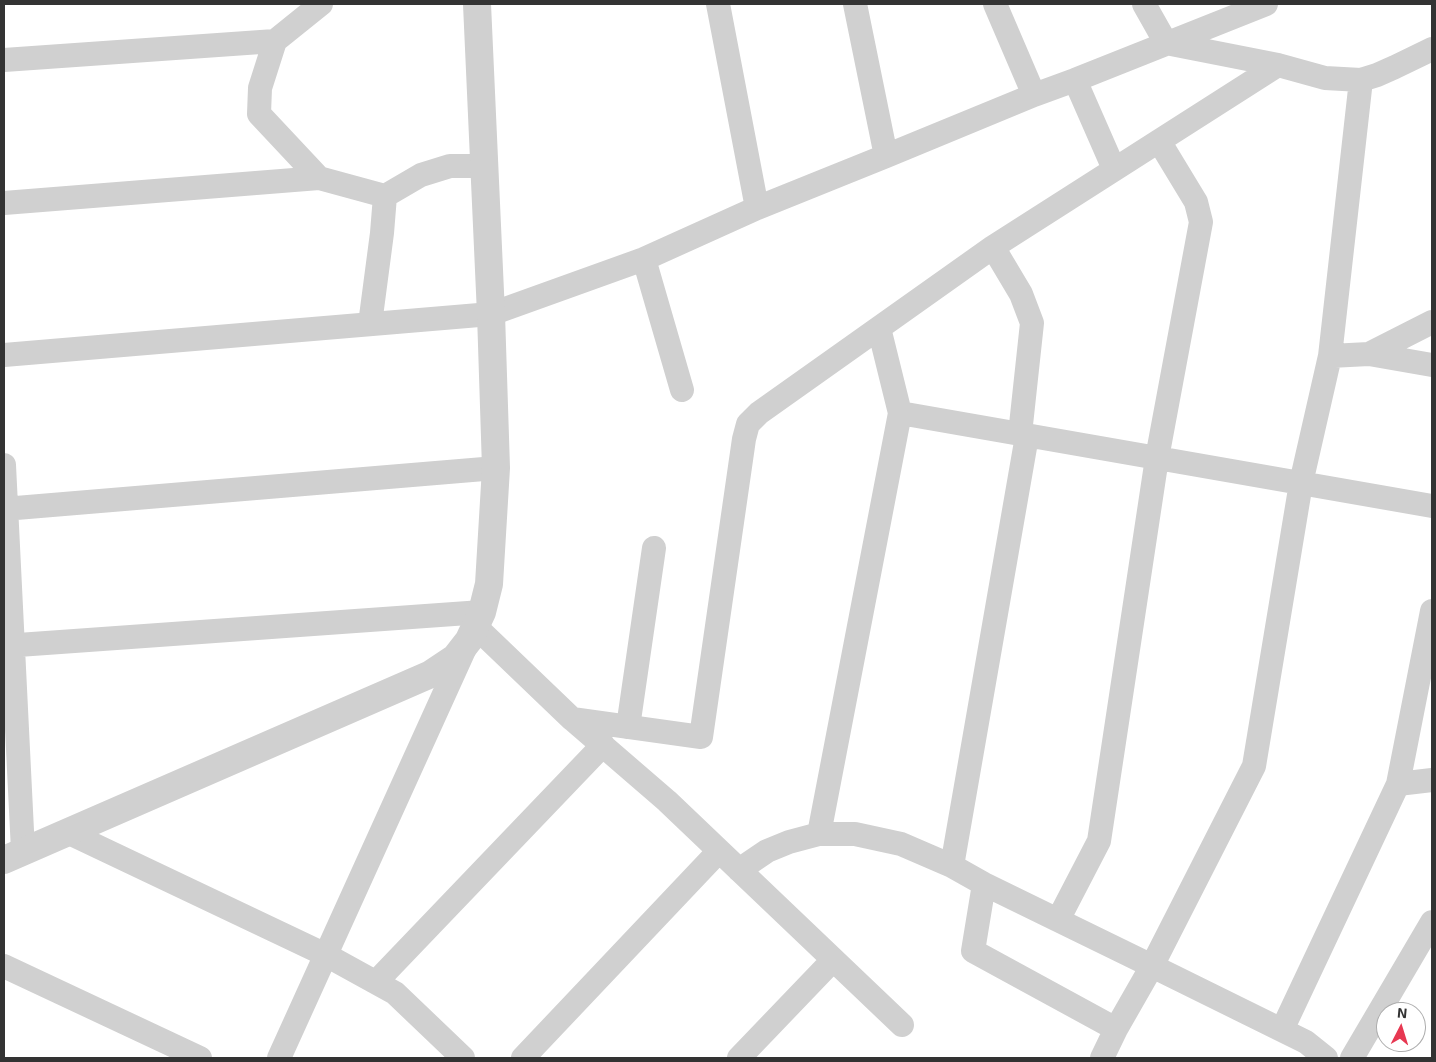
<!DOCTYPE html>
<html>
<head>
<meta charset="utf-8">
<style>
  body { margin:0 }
  #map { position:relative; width:1436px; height:1062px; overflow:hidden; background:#fff; font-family:"Exo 2",sans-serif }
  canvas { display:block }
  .frame { position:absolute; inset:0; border:5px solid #333; pointer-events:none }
  .north { position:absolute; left:1376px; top:1002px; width:50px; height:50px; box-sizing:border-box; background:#fff; border:1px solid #adadad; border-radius:50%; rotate:5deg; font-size:14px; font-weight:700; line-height:20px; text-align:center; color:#333 }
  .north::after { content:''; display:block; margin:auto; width:18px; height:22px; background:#e73852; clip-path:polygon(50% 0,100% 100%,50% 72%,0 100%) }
</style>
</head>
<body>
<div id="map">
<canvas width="1436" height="1062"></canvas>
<div class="frame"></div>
<div class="north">N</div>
</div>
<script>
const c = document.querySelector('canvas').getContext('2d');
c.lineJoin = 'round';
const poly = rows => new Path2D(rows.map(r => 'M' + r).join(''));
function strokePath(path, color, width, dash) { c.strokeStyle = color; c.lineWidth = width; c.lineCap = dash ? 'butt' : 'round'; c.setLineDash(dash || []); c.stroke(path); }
strokePath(poly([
  [718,4,757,208],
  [855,4,886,156],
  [995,4,1034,95],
  [1144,4,1166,43,1278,65,1325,78,1361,80,1377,75,1395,67,1432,49],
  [275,41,260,88,259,114,319,178],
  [4,60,275,41,321,4],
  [1075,80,1114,169],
  [4,203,319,178,385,196],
  [993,247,1021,294,1032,323,1020,434],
  [644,259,682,390],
  [370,324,382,233,385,196,421,175,450,166,484,166],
  [1369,354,1432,365],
  [4,355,491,314,644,259,757,208,886,156,1034,95,1075,80,1266,4],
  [1330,356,1369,354,1432,322],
  [900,413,1432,506],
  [4,465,23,851],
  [4,509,496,468],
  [475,626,572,719,667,801,902,1025],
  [4,646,482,612],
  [572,719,701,737,744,439,748,424,759,413,993,247,1278,65],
  [628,727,654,548],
  [1398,784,1432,780],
  [67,832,326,955,395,993,463,1058],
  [819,834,900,413,879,328],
  [952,866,1027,436],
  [739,870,767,851,789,842,819,834,855,834,901,844,952,866,984,884,1152,966,1306,1042,1326,1058],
  [984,884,973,951,1116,1029],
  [1058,920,1099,841,1157,458,1201,222,1196,202,1159,141],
  [4,966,200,1058],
  [376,982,603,745],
  [1282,1030,1398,784,1432,611],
  [279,1058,465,648],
  [523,1058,719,851],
  [739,1058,833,960],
  [1102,1058,1116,1029,1152,966,1254,766,1301,483,1330,356,1361,80],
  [1352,1058,1432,922]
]), '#d0d0d0', 24);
strokePath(poly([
  [4,860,431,674,455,658,469,640,482,612,489,584,496,468,491,314,477,4]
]), '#d0d0d0', 28);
</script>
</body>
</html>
